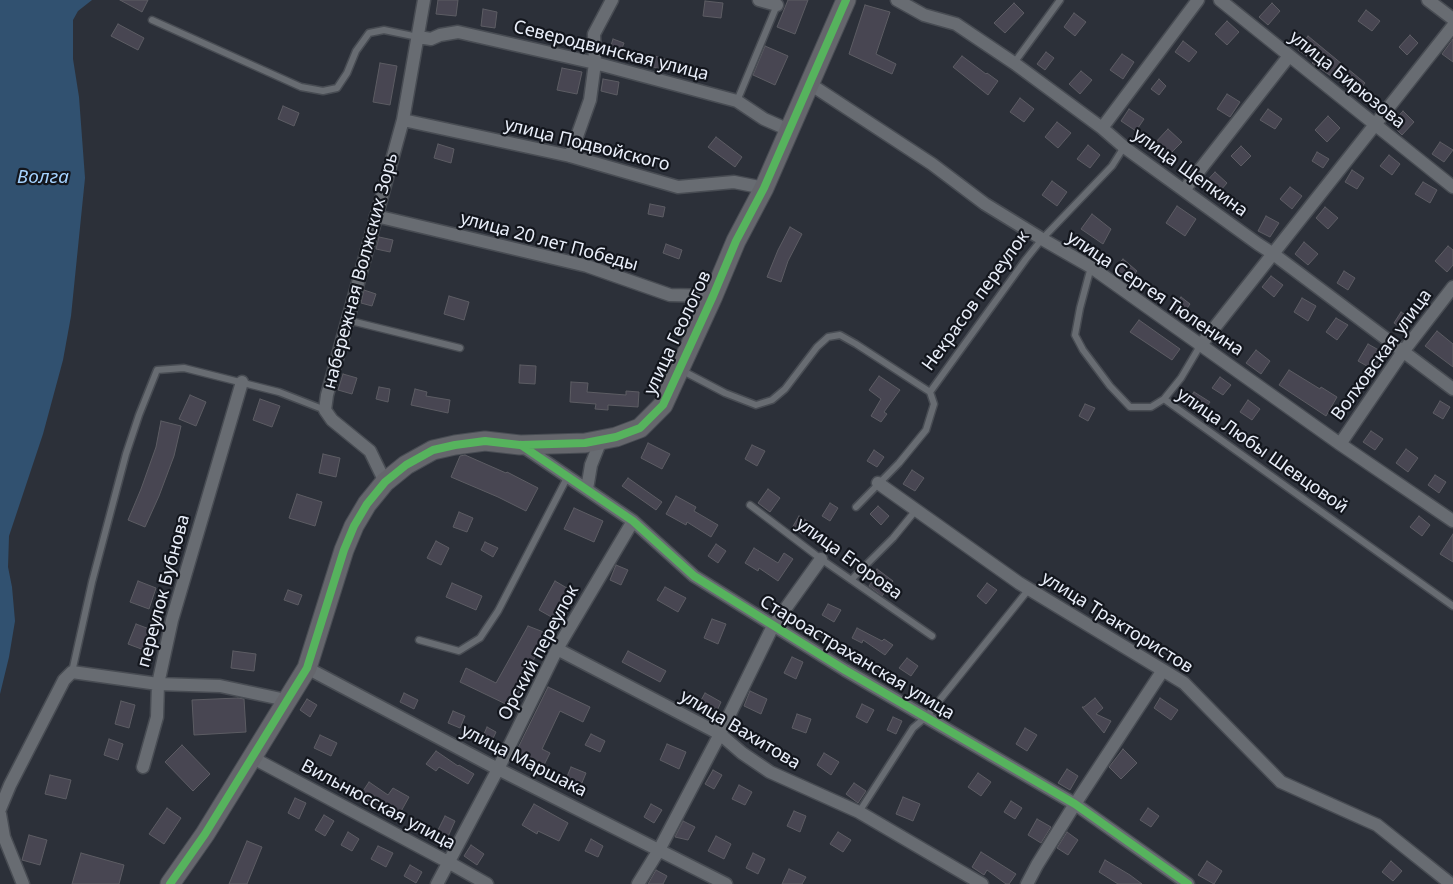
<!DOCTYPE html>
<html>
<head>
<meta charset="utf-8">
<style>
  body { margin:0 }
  canvas { display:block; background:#2c3039 }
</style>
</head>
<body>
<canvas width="1453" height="884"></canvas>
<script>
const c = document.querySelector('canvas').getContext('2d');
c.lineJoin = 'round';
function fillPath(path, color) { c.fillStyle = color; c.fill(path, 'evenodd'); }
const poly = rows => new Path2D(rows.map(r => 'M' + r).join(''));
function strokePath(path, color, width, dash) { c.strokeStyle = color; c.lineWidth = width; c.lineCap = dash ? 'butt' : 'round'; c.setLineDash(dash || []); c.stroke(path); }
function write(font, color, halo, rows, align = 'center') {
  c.font = font + ' "Noto Sans",sans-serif'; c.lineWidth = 4.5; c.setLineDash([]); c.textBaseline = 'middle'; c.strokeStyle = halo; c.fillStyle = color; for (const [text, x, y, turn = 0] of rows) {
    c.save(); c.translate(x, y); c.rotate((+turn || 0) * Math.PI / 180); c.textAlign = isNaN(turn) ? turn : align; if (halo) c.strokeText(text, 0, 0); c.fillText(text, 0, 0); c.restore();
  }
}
fillPath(poly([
  [0,0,92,0,78,11,73,20,73,59,79,97,85,178,71,316,63,360,43,434,9,536,8,567,12,587,15,621,9,657,0,694]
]), '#315170');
const building = poly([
  [120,0,148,0,142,12,120,0],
  [438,0,458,0,456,16,436,14,438,0],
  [788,0,808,0,795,34,777,27,788,0],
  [705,1,723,3,721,18,703,16,705,1],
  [1014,3,1024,13,1005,33,994,23,1014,3],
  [1272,3,1280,11,1268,25,1259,17,1272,3],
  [865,5,890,12,876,54,896,64,892,74,849,54,865,5],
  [483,9,497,12,495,28,481,26,483,9],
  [1366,10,1380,21,1372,31,1358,21,1366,10],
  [1074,13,1086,22,1075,36,1064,27,1074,13],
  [1227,21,1239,32,1227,45,1215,34,1227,21],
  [118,24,144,38,138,50,111,36,118,24],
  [1410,35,1418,43,1407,55,1399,47,1410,35],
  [1308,36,1365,83,1355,95,1332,75,1331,76,1312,63,1314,61,1298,50,1308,36],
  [613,39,624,43,619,56,609,52,613,39],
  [1453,39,1453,62,1442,54,1453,39],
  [1183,41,1197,52,1189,62,1175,52,1183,41],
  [765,46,788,56,775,85,753,75,765,46],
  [1046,52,1054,58,1045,70,1037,64,1046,52],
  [648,54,671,61,668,72,645,64,648,54],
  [1122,54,1134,62,1123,79,1110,70,1122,54],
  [962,56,986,74,987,73,998,81,988,95,953,67,962,56],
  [380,63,397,66,390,105,373,102,380,63],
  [562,68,582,72,577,94,557,90,562,68],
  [1081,71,1092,80,1080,94,1069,84,1081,71],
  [603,79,619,82,617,95,601,91,603,79],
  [1159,79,1166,86,1159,95,1151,89,1159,79],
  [1227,94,1240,102,1230,117,1217,109,1227,94],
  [1020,98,1034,109,1024,122,1010,112,1020,98],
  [283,106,299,113,294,126,278,119,283,106],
  [1129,109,1144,119,1136,131,1121,121,1129,109],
  [1268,109,1282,119,1275,129,1260,120,1268,109],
  [1403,111,1414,122,1402,135,1391,124,1403,111],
  [1328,116,1340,128,1327,142,1315,130,1328,116],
  [1057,122,1071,133,1058,148,1045,137,1057,122],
  [1168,129,1182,142,1166,158,1153,145,1168,129],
  [716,137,742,157,735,167,708,147,716,137],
  [1440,142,1453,150,1444,162,1432,154,1440,142],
  [438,144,454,149,451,163,434,158,438,144],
  [1088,145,1100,155,1090,168,1077,159,1088,145],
  [1241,146,1251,156,1241,166,1231,156,1241,146],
  [1317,152,1329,159,1323,168,1312,161,1317,152],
  [1389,155,1400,164,1392,175,1380,166,1389,155],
  [1352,170,1364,178,1357,189,1345,182,1352,170],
  [1215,172,1227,183,1215,197,1202,186,1215,172],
  [1052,181,1067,192,1057,206,1042,195,1052,181],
  [1423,182,1437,190,1430,203,1415,194,1423,182],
  [1290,187,1302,196,1292,209,1280,199,1290,187],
  [650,204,665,207,663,217,648,214,650,204],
  [1177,206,1196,219,1185,236,1166,223,1177,206],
  [1325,207,1338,218,1328,229,1316,218,1325,207],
  [1092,214,1111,229,1103,244,1081,229,1092,214],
  [1266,216,1279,223,1270,237,1258,231,1266,216],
  [790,227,802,234,788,261,781,282,767,277,778,250,790,227],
  [379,237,393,240,390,252,376,249,379,237],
  [1304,242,1318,254,1308,265,1295,254,1304,242],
  [666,244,682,250,679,259,663,253,666,244],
  [1448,246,1453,250,1453,265,1447,272,1435,261,1448,246],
  [1123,259,1137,271,1128,282,1114,269,1123,259],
  [1344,271,1355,278,1348,290,1337,283,1344,271],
  [1271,276,1283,285,1274,297,1262,287,1271,276],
  [364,290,376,294,372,306,361,303,364,290],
  [449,296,469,302,464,320,444,314,449,296],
  [1181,297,1190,304,1183,314,1174,306,1181,297],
  [1302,298,1316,306,1308,321,1294,312,1302,298],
  [1401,312,1413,320,1406,331,1394,323,1401,312],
  [1336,318,1348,325,1337,340,1326,332,1336,318],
  [1139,320,1180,349,1172,360,1130,332,1139,320],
  [1437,331,1453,344,1453,367,1425,346,1437,331],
  [1368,344,1384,353,1374,370,1358,361,1368,344],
  [1256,350,1270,361,1261,374,1246,363,1256,350],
  [520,365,536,366,535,384,519,383,520,365],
  [1289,370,1320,389,1321,387,1337,397,1326,416,1279,385,1289,370],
  [343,374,357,378,352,394,338,390,343,374],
  [879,376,900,390,884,412,887,414,881,422,871,416,881,399,869,390,879,376],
  [1220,377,1231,385,1223,395,1212,388,1220,377],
  [571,382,588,383,587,392,626,395,626,391,639,392,638,407,608,405,608,410,595,409,596,404,570,402,571,382],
  [379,387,390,389,388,402,376,399,379,387],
  [415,389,427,392,426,396,450,400,448,413,411,405,415,389],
  [1194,392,1210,402,1201,414,1186,404,1194,392],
  [190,395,206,402,196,426,179,419,190,395],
  [260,399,280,406,272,427,253,420,260,399],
  [1248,400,1260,409,1252,420,1240,412,1248,400],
  [1440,401,1450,407,1443,419,1433,413,1440,401],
  [1085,404,1095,408,1088,421,1079,416,1085,404],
  [161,421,181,426,174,456,159,496,145,527,128,520,141,489,156,447,161,421],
  [1371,431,1383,439,1375,450,1363,442,1371,431],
  [648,443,670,454,662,469,641,458,648,443],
  [752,445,765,451,757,466,745,459,752,445],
  [1406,449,1418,458,1408,472,1396,463,1406,449],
  [874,450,884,457,877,467,867,461,874,450],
  [323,454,340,458,336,477,319,473,323,454],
  [465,455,506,473,507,472,538,488,526,511,498,497,451,477,460,456,465,455],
  [912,470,924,478,915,491,903,484,912,470],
  [1435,475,1446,482,1439,493,1428,485,1435,475],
  [628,478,662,502,656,510,622,486,628,478],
  [768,489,780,498,770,512,758,503,768,489],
  [297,494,322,502,315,526,289,518,297,494],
  [676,496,696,507,694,511,718,525,711,537,687,522,686,525,666,514,676,496],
  [830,503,838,508,830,521,822,516,830,503],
  [878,506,889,516,881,525,870,514,878,506],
  [574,508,603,521,594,542,564,529,574,508],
  [459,512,473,518,467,532,453,527,459,512],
  [799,516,809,522,802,534,792,528,799,516],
  [1419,516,1430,525,1422,536,1410,527,1419,516],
  [1453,534,1453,562,1440,554,1453,534],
  [436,541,449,548,441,565,427,558,436,541],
  [485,542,498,548,493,557,481,550,485,542],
  [716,544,726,551,718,563,708,556,716,544],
  [754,548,778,563,784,553,793,559,778,581,759,568,758,571,745,563,754,548],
  [616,565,628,570,621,585,610,580,616,565],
  [877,569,893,581,882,596,869,586,873,580,870,578,877,569],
  [138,581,156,588,149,609,130,602,138,581],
  [555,581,572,591,555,619,539,610,555,581],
  [452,583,482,596,476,610,446,597,452,583],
  [987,583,997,590,986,604,977,596,987,583],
  [665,587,686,598,678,612,657,600,665,587],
  [288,590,302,595,298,605,284,600,288,590],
  [828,604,841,610,834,622,822,615,828,604],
  [712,619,726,624,718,644,704,638,712,619],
  [136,624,152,630,144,650,128,644,136,624],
  [528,626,546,633,512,707,460,682,466,668,496,683,528,626],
  [857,628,882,641,884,639,893,645,885,655,863,640,862,643,852,638,857,628],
  [233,651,256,654,254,671,231,668,233,651],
  [628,651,666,671,660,682,622,662,628,651],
  [792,657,803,662,796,679,784,673,792,657],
  [907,658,918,666,911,676,899,668,907,658],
  [548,687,590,707,583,722,560,711,542,749,550,753,542,769,514,756,548,687],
  [750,691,767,699,761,714,744,706,750,691],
  [404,693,418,700,414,709,400,702,404,693],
  [705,693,721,702,716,713,699,704,705,693],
  [238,698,244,699,246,732,194,735,192,700,238,698],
  [1095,698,1103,708,1096,714,1111,721,1104,733,1082,707,1084,707,1095,698],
  [1160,698,1178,710,1171,720,1154,708,1160,698],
  [307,699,317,705,310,717,300,710,307,699],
  [121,701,135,705,129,728,115,724,121,701],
  [862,704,874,710,867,723,856,717,862,704],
  [453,711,465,716,460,728,448,723,453,711],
  [797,714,811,719,806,733,792,728,797,714],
  [893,717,902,721,896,734,887,730,893,717],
  [487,727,496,732,490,745,481,741,487,727],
  [1025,728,1037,735,1027,751,1016,744,1025,728],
  [591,734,605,741,600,752,585,745,591,734],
  [320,735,337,743,331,756,314,748,320,735],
  [109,739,123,744,118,760,104,755,109,739],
  [667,744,686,752,679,769,660,760,667,744],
  [182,745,210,774,193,791,165,762,182,745],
  [1123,749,1137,763,1121,779,1109,767,1123,749],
  [436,751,458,766,459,765,474,774,468,784,439,767,436,771,426,764,436,751],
  [824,753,839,762,831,775,817,765,824,753],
  [571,767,586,773,579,790,564,784,571,767],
  [1067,769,1078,776,1070,790,1058,783,1067,769],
  [713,770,722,775,714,789,705,784,713,770],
  [978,773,991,782,981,796,968,787,978,773],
  [50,775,71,780,66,799,45,794,50,775],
  [369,782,388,795,393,788,409,797,399,815,372,798,368,803,359,797,369,782],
  [854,783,866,791,858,803,846,794,854,783],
  [739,785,752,792,745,805,732,799,739,785],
  [903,797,920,804,913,821,896,814,903,797],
  [295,798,306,803,299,819,288,813,295,798],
  [1011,801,1022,808,1015,819,1004,812,1011,801],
  [534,804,568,823,559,841,538,831,537,834,522,825,534,804],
  [651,804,662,810,654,823,644,817,651,804],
  [167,808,181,818,164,844,149,834,167,808],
  [1148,808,1159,816,1151,827,1140,820,1148,808],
  [794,811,806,816,800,832,787,826,794,811],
  [324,815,334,821,325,836,315,830,324,815],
  [445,816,455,821,446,841,435,836,445,816],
  [1037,819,1051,827,1041,843,1028,835,1037,819],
  [683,821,695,827,688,840,675,837,683,821],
  [348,832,359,839,352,851,341,845,348,832],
  [838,832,851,840,843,852,830,844,838,832],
  [1067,832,1078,840,1068,855,1057,848,1067,832],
  [29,835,47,840,40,865,22,860,29,835],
  [716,836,731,844,724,859,708,851,716,836],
  [591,839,603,846,598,857,585,851,591,839],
  [247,841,262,847,247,884,229,884,247,841],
  [471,845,484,854,477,865,464,856,471,845],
  [378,846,393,853,386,867,371,859,378,846],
  [981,852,1016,874,1009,884,1006,884,987,870,984,875,972,867,981,852],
  [81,853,124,865,119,884,72,884,81,853],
  [753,853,765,859,758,874,746,868,753,853],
  [1105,860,1130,875,1142,884,1118,884,1099,872,1105,860],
  [1207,861,1222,871,1214,884,1198,875,1207,861],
  [1391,861,1402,871,1393,881,1382,872,1391,861],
  [410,865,422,872,416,883,404,876,410,865],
  [789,869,806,877,802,884,782,884,789,869],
  [656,870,667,876,663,884,648,884,656,870]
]);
fillPath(building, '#484652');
strokePath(building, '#5c5c63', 1);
const lane = poly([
  [152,20,301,87,323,91,337,88,347,73,356,51,369,33,384,30,418,37],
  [1014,63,1060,0],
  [737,101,777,5],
  [1091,267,1080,308,1075,335,1083,350,1110,386,1130,407,1151,407,1164,399,1453,606],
  [347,320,460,348],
  [681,370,725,393,756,405,772,400,785,389,817,347,828,337,840,335,856,344,930,392],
  [1164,399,1181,378,1200,346],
  [750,505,821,559,932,636],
  [856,507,899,463,926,430,934,404,930,392,1026,259,1042,239,1112,166,1124,147],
  [851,580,893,538,916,510],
  [419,640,459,651,480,638,498,611,568,476],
  [72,672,92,582,126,454,139,415,157,370,184,368,279,392,325,410],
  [859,812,913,728,926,717,943,696,1029,589]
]);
const street = poly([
  [759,0,777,5],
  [897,0,924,15,956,24,1014,63,1102,128,1124,147,1258,244,1272,253,1453,389],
  [1220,0,1453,187],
  [1428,0,1453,19],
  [418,37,431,39,440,35,458,32,595,63,737,101,764,119,789,130],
  [810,84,932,164,985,204,1042,239,1091,267,1340,444,1453,521],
  [403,120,570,156,678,187,734,182,764,188],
  [1102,128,1198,0],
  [570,156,590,100,595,63,594,34,612,0],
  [1184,190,1289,56],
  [376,216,587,266,670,295,713,296],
  [1200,346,1453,26],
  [242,382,172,620,158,684,220,686,286,700],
  [1340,444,1402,353,1453,287],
  [521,445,633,521,694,576,845,670,1075,804,1188,884],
  [385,482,370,451,332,420,325,410,327,395,403,120,424,0],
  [878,483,1019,583,1184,683,1281,782,1377,825,1451,884],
  [587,489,591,465,601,440],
  [557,649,720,734,742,753,770,772,859,812,982,884],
  [307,668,498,769,726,884],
  [253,758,448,862,487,884],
  [0,809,10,785,64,680,72,672,158,684,157,717,143,767],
  [0,814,4,837,23,884],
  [437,884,498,769,557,649,633,521],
  [638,884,659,850,720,734,773,626,821,559],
  [1027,884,1037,865,1075,804,1163,670]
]);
const secondary = poly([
  [170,884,205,834,307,668,344,550,354,526,367,504,385,482,406,465,433,450,455,445,485,441,520,445,585,443,616,437,640,428,663,405,713,296,736,241,764,188,846,0]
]);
strokePath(lane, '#484c53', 9);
strokePath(street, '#484c53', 15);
strokePath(secondary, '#484c53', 21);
strokePath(lane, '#686c72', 6);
strokePath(street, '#686c72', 12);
strokePath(secondary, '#65666c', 19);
strokePath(poly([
  [521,445,633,521,694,576,845,670,1075,804,1188,884],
  [170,884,205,834,307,668,344,550,354,526,367,504,385,482,406,465,433,450,455,445,485,441,520,445,585,443,616,437,640,428,663,405,713,296,736,241,764,188,846,0]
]), '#56b35d', 8);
write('18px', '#e9eef9', '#13161d', [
  ["Северодвинская улица",611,51,14],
  ["улица Бирюзова",1347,80,39],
  ["улица Подвойского",587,145,14],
  ["улица Щепкина",1190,173,36],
  ["улица 20 лет Победы",549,242,15],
  ["набережная Волжских Зорь",361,271,-75],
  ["улица Сергея Тюленина",1155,294,34],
  ["Некрасов переулок",976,301,-54],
  ["улица Геологов",678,333,-65],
  ["Волховская улица",1382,355,-54],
  ["улица Любы Шевцовой",1262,451,35],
  ["улица Егорова",849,559,36],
  ["переулок Бубнова",164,591,-75],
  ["улица Трактористов",1117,623,32],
  ["Орский переулок",539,653,-62],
  ["Староастраханская улица",857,658,31],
  ["улица Вахитова",740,730,31],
  ["улица Маршака",524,761,27],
  ["Вильнюсская улица",378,805,28]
]);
write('italic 19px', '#a5d2fe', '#13161d', [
  ["Волга",43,178]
]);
</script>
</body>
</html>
